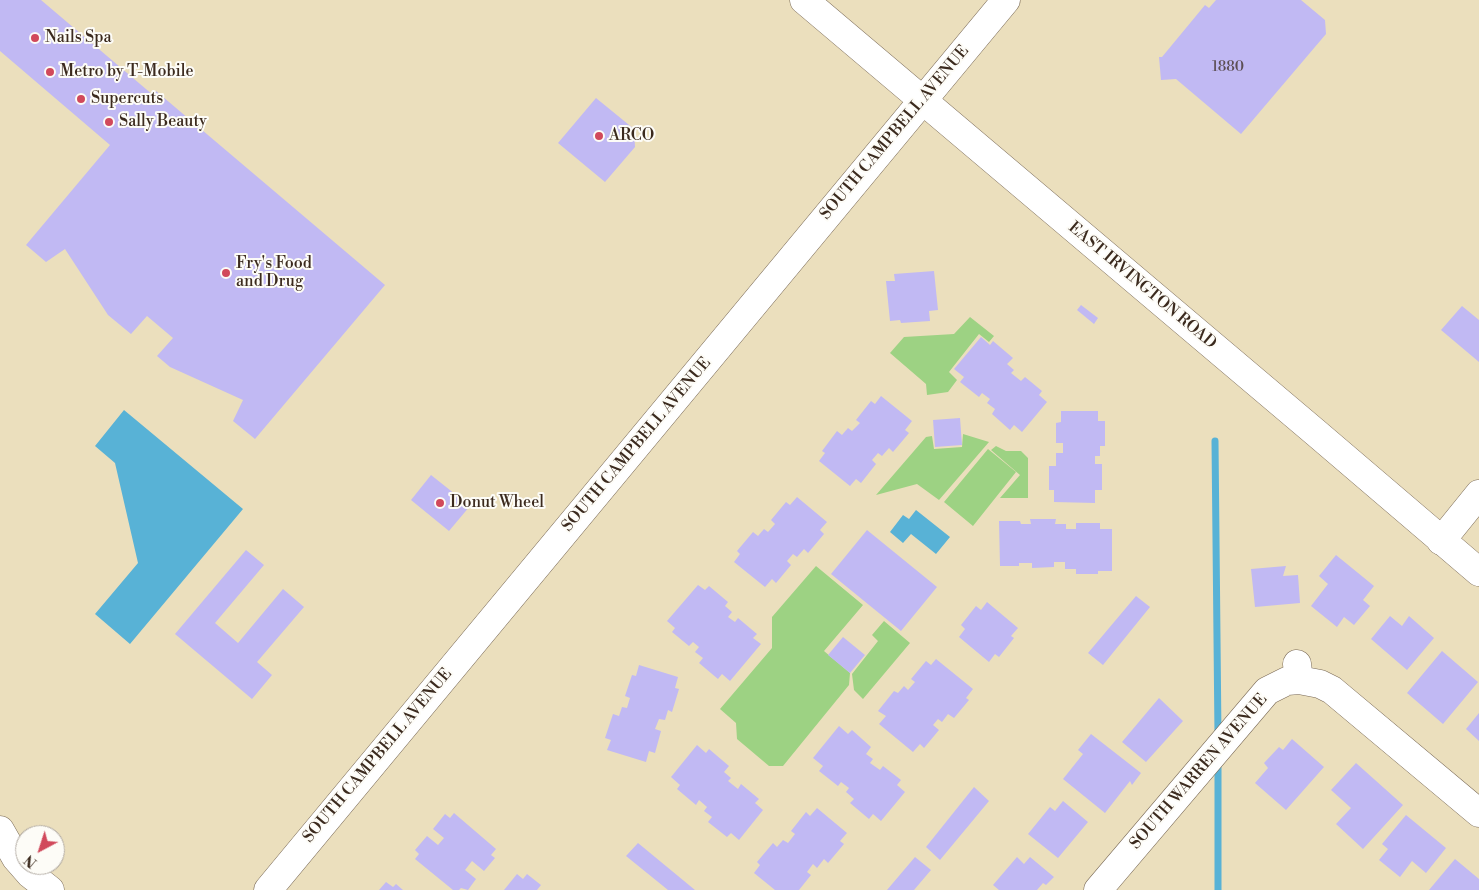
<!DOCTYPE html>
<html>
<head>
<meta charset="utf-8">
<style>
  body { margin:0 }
  #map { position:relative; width:1479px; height:890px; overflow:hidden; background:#ebdfbd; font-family:"Libre Bodoni",serif }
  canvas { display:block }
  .north { position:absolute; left:15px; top:825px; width:50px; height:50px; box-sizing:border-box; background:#fdfcf7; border:1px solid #afa8a0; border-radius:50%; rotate:220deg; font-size:14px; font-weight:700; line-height:20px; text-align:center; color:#3b2a1e }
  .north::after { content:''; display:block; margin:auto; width:18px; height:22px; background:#d1495b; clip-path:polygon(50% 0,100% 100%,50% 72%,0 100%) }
</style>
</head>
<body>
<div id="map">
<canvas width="1479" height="890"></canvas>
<div class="north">N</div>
</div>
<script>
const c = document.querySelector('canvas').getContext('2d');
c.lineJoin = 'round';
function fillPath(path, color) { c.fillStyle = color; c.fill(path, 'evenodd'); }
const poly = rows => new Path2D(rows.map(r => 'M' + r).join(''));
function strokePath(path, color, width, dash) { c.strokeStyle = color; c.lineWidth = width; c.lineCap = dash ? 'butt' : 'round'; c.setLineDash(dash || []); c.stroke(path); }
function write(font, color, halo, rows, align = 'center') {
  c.font = font + ' "Libre Bodoni",serif'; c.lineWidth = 4; c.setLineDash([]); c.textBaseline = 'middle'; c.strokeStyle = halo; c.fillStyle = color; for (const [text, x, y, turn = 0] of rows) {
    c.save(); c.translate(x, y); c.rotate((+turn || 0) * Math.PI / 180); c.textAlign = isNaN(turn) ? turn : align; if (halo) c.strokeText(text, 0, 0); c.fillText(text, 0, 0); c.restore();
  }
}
fillPath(poly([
  [970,317,994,336,989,342,979,334,949,372,957,380,948,392,927,395,926,384,890,353,904,337,954,334],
  [963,434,989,442,939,500,917,484,876,495,926,437,932,436,934,449,962,447],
  [996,446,1006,451,1021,451,1028,458,1028,498,1000,498,1020,475,991,450],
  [988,449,1016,472,973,526,944,502],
  [816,566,863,605,824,651,850,673,849,685,783,766,769,766,737,739,736,723,720,709,772,648,772,617],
  [884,621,910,643,863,699,854,690,852,674,878,641,872,635]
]), '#9dd283');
fillPath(poly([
  [124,410,243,509,130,644,95,614,138,563,115,463,95,446],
  [916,510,950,537,936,554,911,534,903,543,890,532,903,515,909,519]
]), '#58b2d6');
strokePath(poly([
  [1215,441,1218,736],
  [1218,762,1218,890]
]), '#58b2d6', 7);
fillPath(poly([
  [0,0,41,0,153,95,156,91,385,285,255,439,233,421,243,400,170,367,157,356,173,338,147,316,131,334,108,315,65,249,46,262,26,245,110,145,0,51],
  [1216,0,1301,0,1325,20,1326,34,1241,134,1176,79,1161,80,1159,57,1162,57,1205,5,1209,8],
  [596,98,634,129,635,147,605,182,558,143],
  [934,271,938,310,929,311,930,321,901,323,900,320,890,321,886,281,895,281,894,274],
  [1081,305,1098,318,1094,324,1077,310],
  [1462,306,1479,320,1479,362,1441,330],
  [981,337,990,345,993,341,1013,358,1007,364,1014,370,1011,373,1021,381,1025,377,1042,391,1039,395,1047,402,1022,432,1014,425,1010,430,992,414,995,409,987,403,990,399,982,393,979,397,960,382,964,377,954,369],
  [881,396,912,421,905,430,909,433,893,452,889,448,882,456,878,453,872,460,876,464,861,483,856,479,850,486,819,461,825,453,822,451,837,431,842,435,848,428,852,431,860,423,856,420,871,401,875,404],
  [1061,411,1098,411,1098,421,1105,421,1105,446,1100,446,1100,456,1095,456,1095,464,1102,464,1102,490,1095,490,1095,503,1054,502,1054,490,1049,490,1049,466,1056,466,1056,453,1063,453,1063,443,1056,443,1056,423,1061,422],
  [960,418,962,445,935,447,933,420],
  [431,475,470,506,449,531,411,500],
  [797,497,827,522,820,530,824,534,808,553,804,549,797,557,793,554,787,561,791,565,776,583,772,579,765,587,734,562,740,554,737,551,753,532,758,536,764,529,768,532,775,524,771,520,786,502,790,505],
  [1030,519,1056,519,1055,524,1066,524,1066,529,1076,529,1076,523,1100,523,1100,529,1112,529,1112,571,1098,571,1098,574,1076,574,1076,569,1065,569,1065,562,1054,562,1054,567,1032,568,1032,563,1019,563,1019,566,1000,566,999,521,1020,521,1021,524,1031,524],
  [867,530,937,587,901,631,831,574],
  [246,550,264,565,215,623,238,643,283,589,304,607,257,662,272,675,252,699,175,634],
  [1336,555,1374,586,1363,600,1370,606,1354,625,1344,617,1337,627,1311,606,1328,584,1319,576],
  [1286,566,1283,576,1298,575,1300,603,1255,607,1251,569],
  [698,585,705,590,709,586,728,602,725,606,732,612,728,617,735,622,738,618,757,634,753,638,761,644,730,681,722,674,718,679,699,663,703,658,695,652,699,647,693,642,689,646,672,632,675,628,667,621],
  [1136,596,1150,607,1103,665,1088,653],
  [987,602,1018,628,1011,636,1014,638,999,657,995,654,989,662,959,637,965,629,961,625,976,606,981,610],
  [1390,616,1402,626,1409,616,1434,638,1407,670,1371,639],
  [843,637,865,655,850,673,828,655],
  [1442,651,1478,682,1443,724,1407,693],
  [936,659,973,689,966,698,969,700,954,718,948,714,942,722,938,719,933,725,939,730,924,748,920,744,913,752,879,724,886,716,878,711,894,691,898,693,904,686,908,690,915,682,911,679,926,661,931,665],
  [639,665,678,677,675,688,679,689,672,712,668,710,665,720,659,719,655,729,661,731,655,753,649,751,646,762,607,750,611,740,605,738,613,714,619,716,622,707,627,708,630,698,625,696,632,675,636,676],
  [1159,698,1183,721,1146,762,1122,742],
  [1479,713,1479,741,1466,729],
  [839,726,848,734,852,730,871,747,866,754,873,759,870,763,880,770,883,766,901,780,897,785,905,792,881,821,873,814,869,819,850,803,854,799,846,792,849,788,841,782,838,786,819,771,823,766,813,758],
  [1091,734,1141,773,1132,785,1130,781,1105,813,1063,779,1083,754,1078,750],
  [1292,739,1324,767,1286,810,1255,783,1268,768,1264,763,1279,747,1283,750],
  [697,745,706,753,709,749,729,766,724,772,731,778,728,781,738,789,741,784,759,799,755,803,763,810,739,840,731,833,727,837,708,822,712,817,704,811,707,807,699,800,696,805,677,789,680,785,671,777],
  [1356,763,1403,805,1363,849,1336,824,1351,808,1331,790],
  [974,787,989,801,940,860,926,847],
  [1063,801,1088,822,1058,858,1028,834,1050,807,1055,811],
  [817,808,847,833,840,841,844,844,828,863,824,859,817,868,813,864,807,872,811,875,799,890,775,890,754,873,760,865,757,862,773,843,777,847,783,840,788,843,795,834,791,831,806,812,810,816],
  [454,813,496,849,491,855,495,858,484,871,472,861,465,870,476,879,468,890,461,888,459,890,453,890,415,859,419,854,415,850,427,836,438,845,444,838,433,829,445,814,450,818],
  [1406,815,1446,848,1426,873,1412,861,1400,877,1379,860,1388,849,1382,844],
  [638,843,695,890,668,890,626,856],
  [915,857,931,870,914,890,887,890],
  [1017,857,1024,864,1030,857,1054,877,1046,885,1043,883,1037,890,999,890,993,885],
  [1455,859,1479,879,1479,890,1429,890],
  [517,874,523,879,527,874,541,885,537,890,504,890],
  [386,882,393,887,396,884,403,890,379,890]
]), '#c1b9f3');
const street = poly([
  [1441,541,1479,494],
  [1299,680,1320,684,1332,690,1479,813],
  [0,830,16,858,30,874,50,890],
  [1098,890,1267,691,1287,681,1299,680,1297,664]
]);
const secondary = poly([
  [804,0,1315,432,1479,572]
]);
const primary = poly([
  [268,890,1006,0]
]);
strokePath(street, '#796956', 29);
strokePath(secondary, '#796956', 29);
strokePath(primary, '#796956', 29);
strokePath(street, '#fff', 28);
strokePath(secondary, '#fff', 28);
strokePath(primary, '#fff', 28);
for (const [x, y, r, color] of [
  [35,38,5,"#d1495b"],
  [50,72,5,"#d1495b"],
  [81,99,5,"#d1495b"],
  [109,122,5,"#d1495b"],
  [599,136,5,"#d1495b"],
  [226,273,5,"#d1495b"],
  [440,503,5,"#d1495b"]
]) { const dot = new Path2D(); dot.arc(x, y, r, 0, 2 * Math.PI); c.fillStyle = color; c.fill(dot); strokePath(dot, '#fdfcf7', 2); }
write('14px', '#5c4e53', null, [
  ["1880",1228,68]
]);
write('16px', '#3b2a1e', '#fdfcf7', [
  ["Nails Spa",45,38],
  ["Metro by T-Mobile",60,72],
  ["Supercuts",91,99],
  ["Sally Beauty",119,122],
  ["ARCO",609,136],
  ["Fry's Food",236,264],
  ["and Drug",236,282],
  ["Donut Wheel",450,503]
], 'left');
write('16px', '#3b2a1e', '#fdfcf7', [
  ["SOUTH CAMPBELL AVENUE",895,133,-50],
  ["EAST IRVINGTON ROAD",1142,286,40],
  ["SOUTH CAMPBELL AVENUE",637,445,-50],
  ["SOUTH CAMPBELL AVENUE",378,756,-50],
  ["SOUTH WARREN AVENUE",1199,772,-49]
]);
</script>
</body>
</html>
